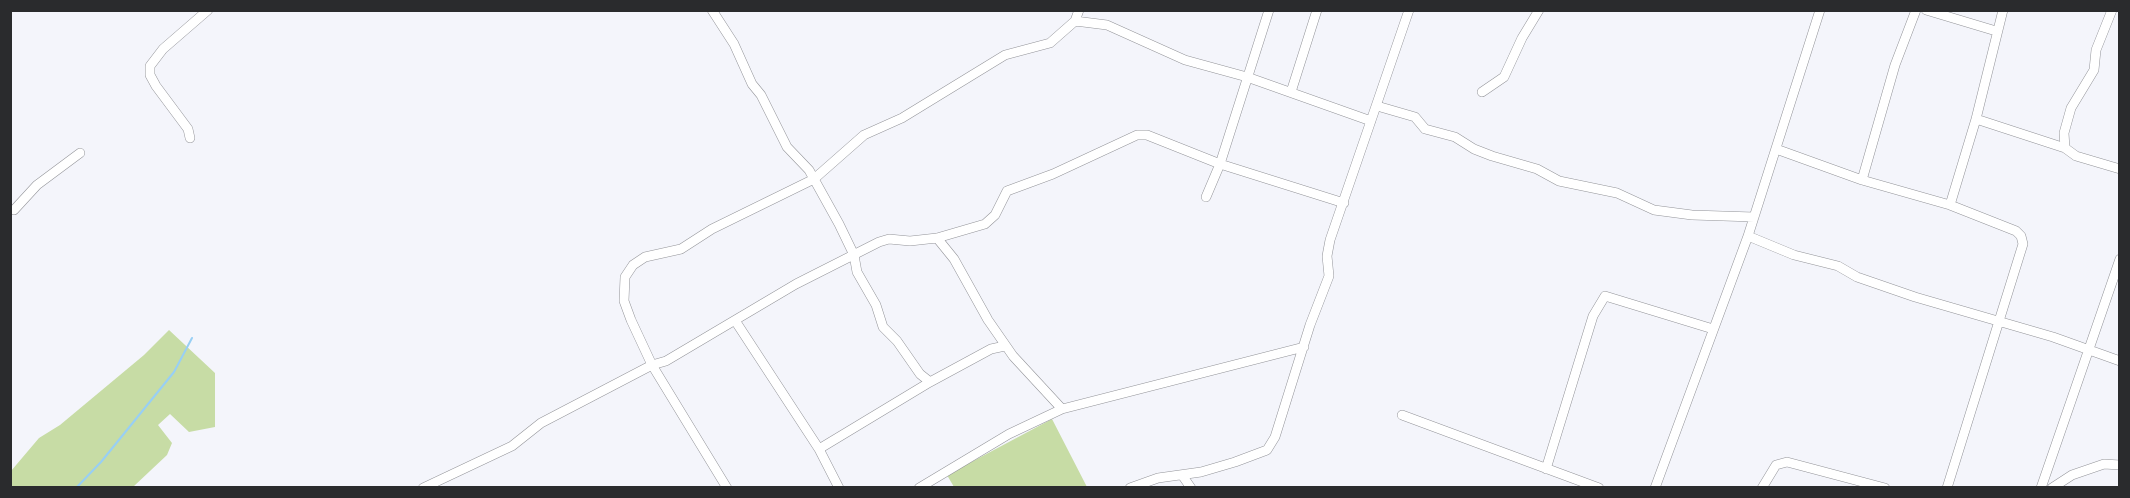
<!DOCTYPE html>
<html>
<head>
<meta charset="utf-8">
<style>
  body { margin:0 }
  #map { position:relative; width:2130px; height:498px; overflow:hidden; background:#f4f5fb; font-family:"Libre Baskerville",serif }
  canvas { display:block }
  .frame { position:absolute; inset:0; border:12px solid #2a2b2d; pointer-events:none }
</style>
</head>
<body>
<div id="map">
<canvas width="2130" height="498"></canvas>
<div class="frame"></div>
</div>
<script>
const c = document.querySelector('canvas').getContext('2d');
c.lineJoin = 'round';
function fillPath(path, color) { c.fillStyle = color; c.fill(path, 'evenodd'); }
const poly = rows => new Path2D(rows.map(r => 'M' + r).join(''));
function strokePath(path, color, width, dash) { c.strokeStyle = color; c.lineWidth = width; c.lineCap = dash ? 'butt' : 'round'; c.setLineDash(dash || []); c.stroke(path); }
fillPath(poly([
  [169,330,215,373,215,427,189,432,170,414,158,425,172,443,167,455,133,487,11,487,11,471,39,438,60,425,144,355],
  [1052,419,1087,487,954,487,947,475]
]), '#c7dca5');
strokePath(poly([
  [76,488,101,462,174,372,192,338]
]), '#98cff5', 2);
const minor = poly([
  [712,10,734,44,752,84,761,95,787,147,809,170,839,224,854,255,857,272,876,305,883,327,897,341,920,374,930,382,991,349,1005,346],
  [1926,10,1996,31],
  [2112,10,2096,50,2094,70,2071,108,2064,133,2065,148,2076,156,2120,169],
  [1075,21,1107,25,1185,60,1247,77,1371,121],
  [1291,92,1317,10],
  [1482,92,1504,77,1522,38,1539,10],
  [1377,106,1415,117,1425,129,1455,137,1474,149,1492,156,1537,169,1559,181,1617,193,1654,210,1692,215,1754,217],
  [1976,119,2065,148],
  [190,138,188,129,156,86,150,75,150,66,163,49,208,10],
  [1776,149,1862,180,1950,205,2016,231,2021,236,2023,244,1947,488],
  [1862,180,1895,65,1916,10],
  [1206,197,1220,164,1269,10],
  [1950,205,1976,119,2003,10],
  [14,210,37,185,80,153],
  [1748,236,1794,255,1838,266,1857,277,1915,297,2053,337,2120,361],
  [937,238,954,259,988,320,1013,356,1062,409],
  [736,322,819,449,839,488],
  [1402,415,1599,488],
  [819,449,930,382],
  [1546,469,1593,316,1605,296,1713,329],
  [1182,475,1191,488],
  [423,488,512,446,541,423,652,365,666,361,796,284,879,242,889,239,910,241,937,238,985,224,995,215,1007,191,1053,174,1137,135,1147,135,1220,164,1344,203],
  [727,488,652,365,631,320,624,301,625,277,633,265,645,257,681,249,712,229,814,179,864,135,902,118,1005,55,1050,43,1075,21,1079,10],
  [919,488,1009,434,1062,409,1304,347],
  [1130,488,1158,478,1201,472,1235,462,1267,450,1275,437,1310,325,1329,276,1327,256,1330,240,1409,10],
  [1655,488,1748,236,1820,10],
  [1762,488,1776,465,1787,462,1885,488],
  [2041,488,2120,259],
  [2052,488,2072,475,2104,464,2120,465]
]);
strokePath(minor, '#939499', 10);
strokePath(minor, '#fff', 9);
</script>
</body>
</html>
